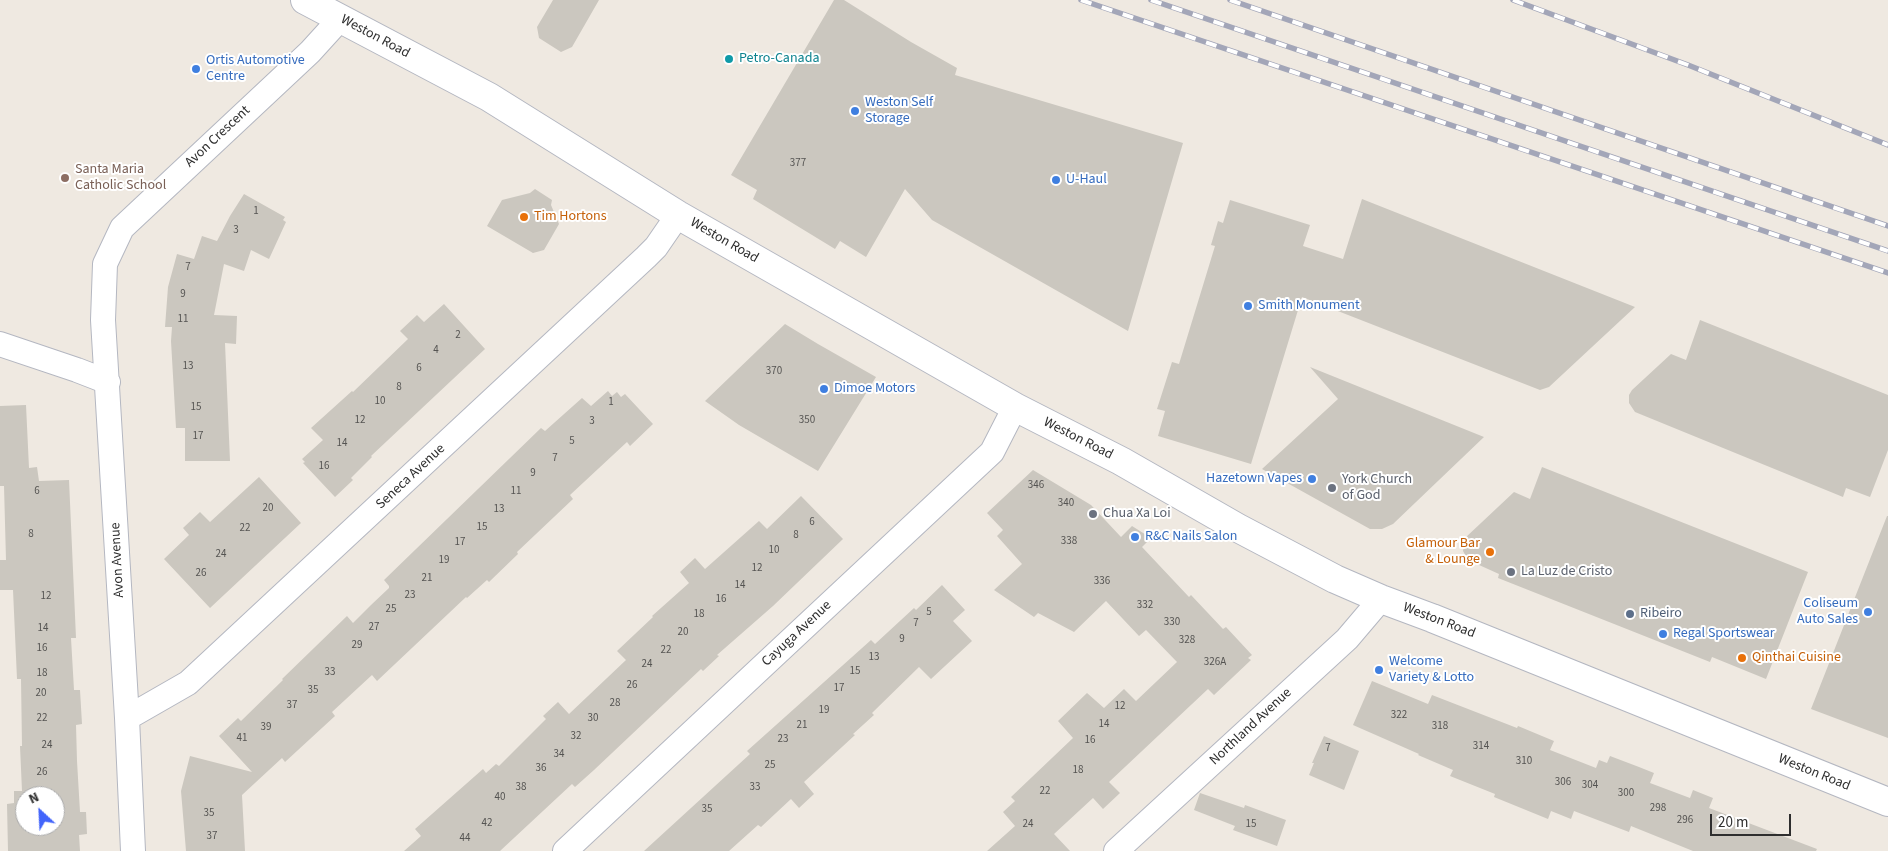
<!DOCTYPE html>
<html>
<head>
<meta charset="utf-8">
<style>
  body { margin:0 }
  #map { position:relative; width:1888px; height:851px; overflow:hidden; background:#efe9e1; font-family:"Source Sans 3",sans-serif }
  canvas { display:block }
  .north { position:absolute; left:15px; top:786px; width:50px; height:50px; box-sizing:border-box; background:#fff; border:1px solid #ababab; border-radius:50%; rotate:335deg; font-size:14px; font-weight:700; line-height:20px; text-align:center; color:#2e2e2e }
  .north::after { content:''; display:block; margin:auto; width:18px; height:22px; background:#4264fb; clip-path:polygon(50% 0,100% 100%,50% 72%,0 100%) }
  .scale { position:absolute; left:1710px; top:814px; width:81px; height:22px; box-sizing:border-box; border:2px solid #2e2e2e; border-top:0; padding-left:6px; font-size:15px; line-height:18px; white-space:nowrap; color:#2e2e2e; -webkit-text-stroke:4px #fff; paint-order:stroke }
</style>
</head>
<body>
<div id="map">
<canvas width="1888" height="851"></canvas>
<div class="north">N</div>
<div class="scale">20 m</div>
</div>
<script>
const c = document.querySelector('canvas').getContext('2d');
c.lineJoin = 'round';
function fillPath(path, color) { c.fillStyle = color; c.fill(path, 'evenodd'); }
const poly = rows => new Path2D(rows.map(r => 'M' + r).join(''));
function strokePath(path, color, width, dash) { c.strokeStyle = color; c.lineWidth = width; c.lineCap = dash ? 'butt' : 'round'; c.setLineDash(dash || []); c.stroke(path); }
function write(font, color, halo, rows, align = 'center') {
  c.font = font + ' "Source Sans 3",sans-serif'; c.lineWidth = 4; c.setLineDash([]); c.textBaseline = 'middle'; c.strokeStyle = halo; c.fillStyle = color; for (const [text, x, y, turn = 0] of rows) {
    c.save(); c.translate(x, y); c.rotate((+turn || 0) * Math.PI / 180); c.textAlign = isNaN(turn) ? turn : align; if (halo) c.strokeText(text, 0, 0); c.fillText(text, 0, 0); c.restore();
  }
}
fillPath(poly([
  [553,0,599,0,572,47,561,52,539,38,537,27],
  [834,0,844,0,911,42,957,68,955,75,1183,143,1128,331,932,220,905,189,866,257,840,241,835,249,753,199,757,190,731,175],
  [535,189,552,200,551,205,559,224,544,250,533,253,487,226,502,200,530,193],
  [244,194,285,217,283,220,286,222,269,259,251,250,244,271,224,264,214,315,237,316,236,344,225,343,230,461,185,461,185,428,176,428,171,341,172,327,165,327,168,287,177,254,194,259,202,236,217,241,230,216],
  [1362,199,1635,307,1549,387,1540,390,1302,297,1251,464,1158,436,1165,411,1157,409,1172,362,1179,364,1215,246,1211,245,1218,221,1223,223,1230,200,1310,225,1303,246,1343,259],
  [444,304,485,349,371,456,372,457,351,478,353,480,335,497,303,463,305,462,302,459,323,440,311,428,352,391,353,392,408,339,400,331,417,315,424,322],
  [1700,320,1888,395,1888,450,1870,497,1846,488,1843,497,1635,412,1629,403,1629,395,1632,390,1671,354,1686,360],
  [785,324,818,344,876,377,818,471,739,425,705,401],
  [1310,367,1484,437,1393,524,1382,529,1370,529,1262,469,1338,399],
  [608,391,612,396,617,392,621,397,625,394,653,424,630,446,627,442,570,495,573,499,517,552,518,554,489,582,487,580,467,598,466,597,377,681,372,675,332,712,335,716,285,762,282,758,242,795,245,851,186,851,181,791,190,756,252,772,219,736,238,718,241,721,283,680,282,679,347,616,353,623,371,605,389,588,389,586,384,580,541,428,545,431,582,398,591,406],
  [26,405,29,468,37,467,39,481,69,480,76,638,71,638,74,690,80,690,82,724,76,725,77,761,80,812,86,812,87,834,79,835,80,851,8,851,7,804,14,803,14,791,22,791,20,746,22,746,21,679,17,679,13,590,0,590,0,560,6,560,4,486,0,486,0,406],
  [25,796,55,796,55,826,25,826],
  [1542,467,1808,572,1766,679,1712,657,1710,662,1498,578,1499,574,1468,560,1463,551,1465,538,1514,492,1530,499],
  [1033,470,1091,505,1121,537,1132,526,1151,538,1142,547,1189,597,1191,595,1223,629,1226,627,1252,655,1248,658,1251,660,1214,695,1208,689,1109,782,1120,793,1103,809,1093,798,1054,834,1070,851,987,851,1015,826,1003,812,1015,801,1011,797,1073,738,1058,721,1087,693,1104,708,1124,689,1136,701,1177,662,1146,630,1139,636,1106,601,1074,632,1038,613,1034,617,994,590,1022,564,997,536,1003,530,987,513],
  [259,477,301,523,210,608,164,559,189,535,183,528,200,512,210,522],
  [801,496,843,539,773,606,717,655,719,656,703,671,701,669,594,770,575,787,572,784,500,851,404,851,421,836,415,829,483,769,486,773,496,764,499,766,546,719,543,716,558,702,569,714,626,660,617,651,653,617,652,616,689,583,680,572,695,558,705,569,759,521,767,529],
  [1887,516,1888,516,1888,738,1811,709],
  [942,585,965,610,953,621,972,641,931,679,919,667,872,713,874,715,853,734,855,735,804,782,814,794,799,808,791,799,761,827,758,825,729,851,644,851,750,754,747,751,871,640,875,644,914,608,916,610],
  [1372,681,1428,704,1432,695,1517,728,1518,726,1554,741,1550,750,1596,768,1599,760,1607,763,1610,756,1639,767,1654,773,1650,783,1690,798,1693,790,1713,798,1709,808,1817,849,1816,851,1693,851,1631,826,1629,832,1574,811,1571,819,1551,811,1548,819,1494,797,1495,794,1450,776,1453,770,1418,755,1419,754,1353,725],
  [1324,736,1359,751,1344,790,1309,775,1314,763,1312,763],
  [1200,793,1244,808,1245,805,1286,820,1277,846,1233,830,1235,826,1194,810]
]), '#cbc7bf');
const street = poly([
  [0,344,77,370,108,382],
  [127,718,188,683,646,257,656,247,678,215],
  [133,851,127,718,103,320,105,264,122,228,310,52,340,19],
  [565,851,992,452,1015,407],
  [1116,851,1347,639,1381,599]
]);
const secondary = poly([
  [305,0,489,97,678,215,1015,407,1121,461,1238,528,1335,579,1381,599,1432,618,1888,802]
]);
strokePath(street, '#b4b7c1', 26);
strokePath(secondary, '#b4b7c1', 30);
strokePath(street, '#fff', 24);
strokePath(secondary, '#fff', 28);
const rail = poly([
  [1081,0,1888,273],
  [1151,0,1888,251],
  [1230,0,1888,226],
  [1513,0,1688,65,1888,145]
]);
strokePath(rail, '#a3a6b8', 5.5);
strokePath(rail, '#fff', 4, [11]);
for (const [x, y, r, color] of [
  [729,59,5,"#0f9aa8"],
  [196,69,5,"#3f7fe0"],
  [855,111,5,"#3f7fe0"],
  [65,178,5,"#8d6e63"],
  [1056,180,5,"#3f7fe0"],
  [524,217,5,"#e8710a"],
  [1248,306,5,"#3f7fe0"],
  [824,389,5,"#3f7fe0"],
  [1312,479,5,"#3f7fe0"],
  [1332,488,5,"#6b7280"],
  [1093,514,5,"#6b7280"],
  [1135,537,5,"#3f7fe0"],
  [1490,552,5,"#e8710a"],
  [1511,572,5,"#6b7280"],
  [1868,612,5,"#3f7fe0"],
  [1630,614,5,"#5c6f8a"],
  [1663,634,5,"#3f7fe0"],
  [1742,658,5,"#e8710a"],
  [1379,670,5,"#3f7fe0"]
]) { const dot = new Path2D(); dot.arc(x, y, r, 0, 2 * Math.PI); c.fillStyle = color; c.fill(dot); strokePath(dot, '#fff', 2); }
write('11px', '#555452', null, [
  ["377",798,164],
  ["1",256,212],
  ["3",236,231],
  ["7",188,268],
  ["9",183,295],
  ["11",183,320],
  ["2",458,336],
  ["4",436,351],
  ["13",188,367],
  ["6",419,369],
  ["370",774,372],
  ["8",399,388],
  ["10",380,402],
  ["1",611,403],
  ["15",196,408],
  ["12",360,421],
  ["350",807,421],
  ["3",592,422],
  ["17",198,437],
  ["5",572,442],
  ["14",342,444],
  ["7",555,459],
  ["16",324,467],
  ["9",533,474],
  ["346",1036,486],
  ["6",37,492],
  ["11",516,492],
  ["340",1066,504],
  ["20",268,509],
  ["13",499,510],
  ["6",812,523],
  ["15",482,528],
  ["22",245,529],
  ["8",31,535],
  ["8",796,536],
  ["338",1069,542],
  ["17",460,543],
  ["10",774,551],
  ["24",221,555],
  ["19",444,561],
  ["12",757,569],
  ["26",201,574],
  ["21",427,579],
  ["336",1102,582],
  ["14",740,586],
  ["23",410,596],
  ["12",46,597],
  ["16",721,600],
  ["332",1145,606],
  ["25",391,610],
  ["5",929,613],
  ["18",699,615],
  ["330",1172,623],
  ["7",916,624],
  ["27",374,628],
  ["14",43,629],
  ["20",683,633],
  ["9",902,640],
  ["328",1187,641],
  ["29",357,646],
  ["16",42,649],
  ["22",666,651],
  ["13",874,658],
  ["326A",1215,663],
  ["24",647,665],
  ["15",855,672],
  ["33",330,673],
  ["18",42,674],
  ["26",632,686],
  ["17",839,689],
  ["35",313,691],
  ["20",41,694],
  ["28",615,704],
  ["37",292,706],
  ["12",1120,707],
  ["19",824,711],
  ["322",1399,716],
  ["22",42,719],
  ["30",593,719],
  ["14",1104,725],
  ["21",802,726],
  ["318",1440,727],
  ["39",266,728],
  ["32",576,737],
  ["41",242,739],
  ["23",783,740],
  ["16",1090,741],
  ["24",47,746],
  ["314",1481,747],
  ["7",1328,749],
  ["34",559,755],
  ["310",1524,762],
  ["25",770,766],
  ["36",541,769],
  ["18",1078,771],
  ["26",42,773],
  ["306",1563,783],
  ["304",1590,786],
  ["38",521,788],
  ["33",755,788],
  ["22",1045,792],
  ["300",1626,794],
  ["40",500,798],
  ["298",1658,809],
  ["35",707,810],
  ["35",209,814],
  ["296",1685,821],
  ["42",487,824],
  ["24",1028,825],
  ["15",1251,825],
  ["37",212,837],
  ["44",465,839]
]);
write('14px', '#2e2e2e', '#fff', [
  ["Weston Road",375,37,28],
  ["Avon Crescent",218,137,-43],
  ["Weston Road",724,241,30],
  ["Weston Road",1078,439,27],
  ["Seneca Avenue",411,477,-43],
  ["Avon Avenue",118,560,-93],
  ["Weston Road",1439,621,21],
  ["Cayuga Avenue",797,634,-43],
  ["Northland Avenue",1251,727,-43],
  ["Weston Road",1814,773,22]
]);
write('14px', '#0d838f', '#fff', [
  ["Petro-Canada",739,59]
], 'left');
write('14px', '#366cbe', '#fff', [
  ["Ortis Automotive",206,61],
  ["Centre",206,77],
  ["Weston Self",865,103],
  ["Storage",865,119],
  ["U-Haul",1066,180],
  ["Smith Monument",1258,306],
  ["Dimoe Motors",834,389],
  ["Hazetown Vapes",1302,479,"right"],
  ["R&C Nails Salon",1145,537],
  ["Coliseum",1858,604,"right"],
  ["Auto Sales",1858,620,"right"],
  ["Regal Sportswear",1673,634],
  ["Welcome",1389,662],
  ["Variety & Lotto",1389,678]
], 'left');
write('14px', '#785e54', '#fff', [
  ["Santa Maria",75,170],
  ["Catholic School",75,186]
], 'left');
write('14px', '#c56008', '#fff', [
  ["Tim Hortons",534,217],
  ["Glamour Bar",1480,544,"right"],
  ["& Lounge",1480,560,"right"],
  ["Qinthai Cuisine",1752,658]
], 'left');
write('14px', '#5b616d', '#fff', [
  ["York Church",1342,480],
  ["of God",1342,496],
  ["Chua Xa Loi",1103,514],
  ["La Luz de Cristo",1521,572]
], 'left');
write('14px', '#4e5e75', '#fff', [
  ["Ribeiro",1640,614]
], 'left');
</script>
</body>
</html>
